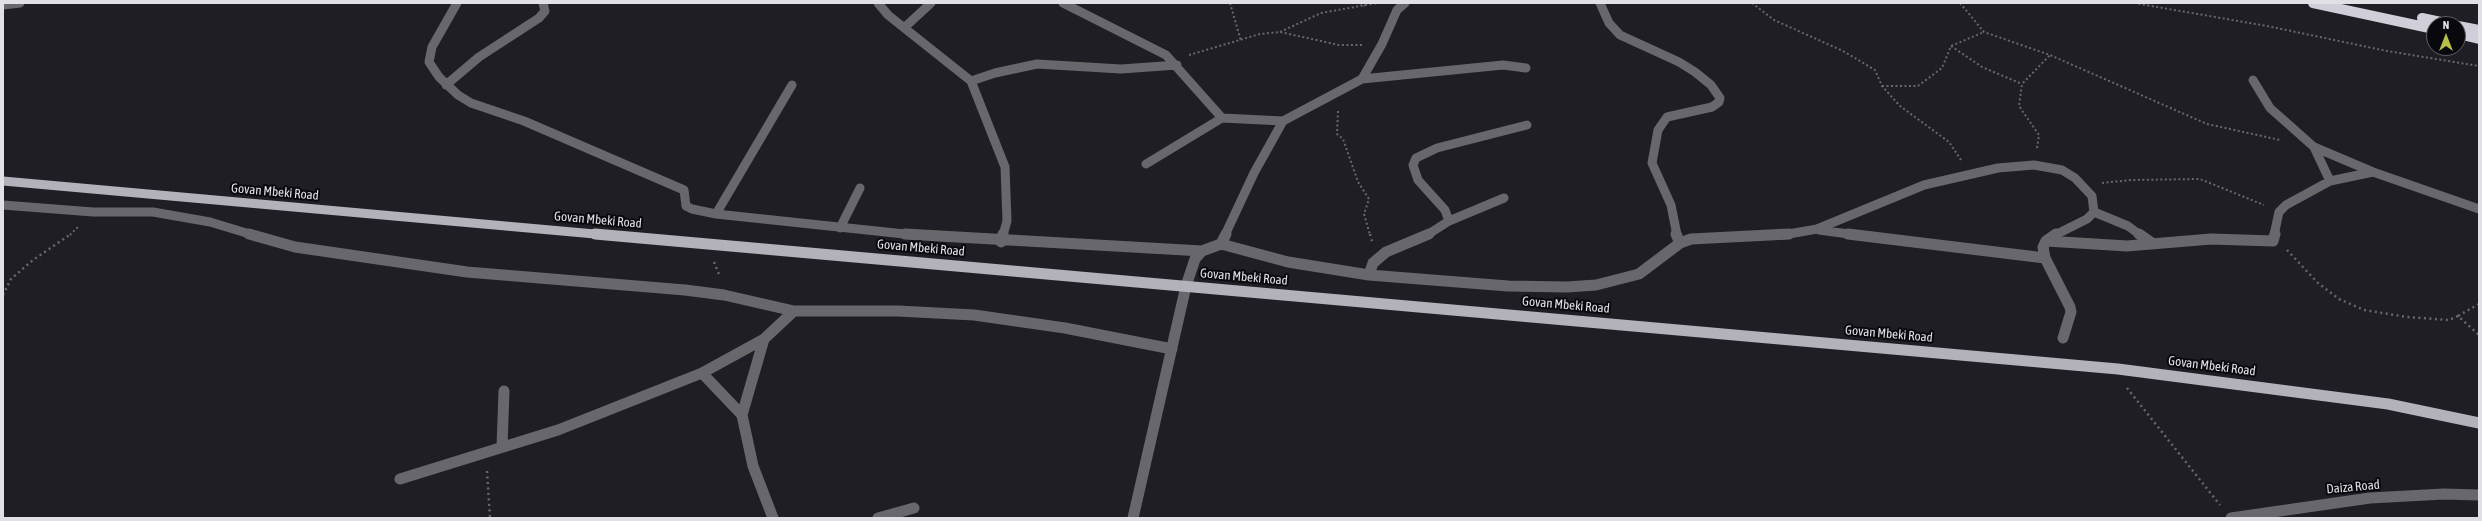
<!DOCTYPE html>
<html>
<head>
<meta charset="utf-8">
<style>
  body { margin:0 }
  #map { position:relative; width:2482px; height:521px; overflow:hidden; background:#1f1e25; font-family:"Asap Condensed",sans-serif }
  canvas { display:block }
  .frame { position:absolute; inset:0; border:4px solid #e0e0e5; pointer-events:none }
  .north { position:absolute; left:2426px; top:16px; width:40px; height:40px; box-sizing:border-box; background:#09080c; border:1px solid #5f5e63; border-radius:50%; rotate:0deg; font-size:11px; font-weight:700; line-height:16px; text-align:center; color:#e0e0e5 }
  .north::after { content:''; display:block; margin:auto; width:14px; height:18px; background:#b9c046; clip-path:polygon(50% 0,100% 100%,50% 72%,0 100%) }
</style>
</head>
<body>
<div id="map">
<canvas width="2482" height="521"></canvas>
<div class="frame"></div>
<div class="north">N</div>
</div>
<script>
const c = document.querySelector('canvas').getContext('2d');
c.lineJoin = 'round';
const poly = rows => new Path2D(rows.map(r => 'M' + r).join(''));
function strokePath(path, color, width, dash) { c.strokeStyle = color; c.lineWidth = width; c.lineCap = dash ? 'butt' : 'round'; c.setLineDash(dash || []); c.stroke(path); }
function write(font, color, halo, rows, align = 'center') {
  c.font = font + ' "Asap Condensed",sans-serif'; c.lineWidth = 4; c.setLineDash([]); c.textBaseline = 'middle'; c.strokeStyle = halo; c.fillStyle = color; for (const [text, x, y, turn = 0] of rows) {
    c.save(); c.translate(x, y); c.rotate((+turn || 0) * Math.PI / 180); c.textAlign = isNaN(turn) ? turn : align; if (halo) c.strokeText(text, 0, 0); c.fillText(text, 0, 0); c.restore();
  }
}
strokePath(poly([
  [1230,3,1241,41],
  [1360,3,1365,6],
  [1752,3,1774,20,1843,51,1875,70,1882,86,1900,106,1949,142,1961,160],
  [1960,3,1984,32,2050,55,2207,124,2280,140],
  [2134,3,2267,26,2387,51,2479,66],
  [1280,32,1321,13,1377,3],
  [1951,46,1982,67,2022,84],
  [1189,55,1260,34,1280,32,1339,45,1363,45],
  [1882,86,1918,86,1942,68,1951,46,1984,32],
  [1338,111,1337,134,1343,139,1358,182,1369,199,1364,214,1370,235],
  [2037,148,2039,135,2019,106,2022,84,2050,55],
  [2102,183,2131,180,2200,179,2264,205],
  [70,235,78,227]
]), '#68676d', 2, [2, 2.5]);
strokePath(poly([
  [1370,234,1372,241],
  [2287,250,2318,283,2339,299,2364,310,2407,317,2449,320,2458,316],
  [714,262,720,277],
  [3,295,11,279,33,260,71,234],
  [2479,304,2458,316,2479,335],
  [2127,388,2220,505],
  [487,471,490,518]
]), '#68676d', 2.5, [2, 3.5]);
strokePath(poly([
  [457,3,432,47,429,62,439,77,458,95,471,103,524,121,684,190,686,206,692,209,716,214,914,235],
  [878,3,888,15,971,81,1005,167,1007,221,1003,235],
  [1063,3,1166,55,1222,118,1283,121],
  [1600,3,1609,23,1620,35,1679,62,1695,72,1711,85,1720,98,1719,102,1712,107,1667,117,1658,130,1652,163,1671,205,1677,235],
  [3,5,20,3],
  [905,27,931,3],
  [1362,79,1503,65,1526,68],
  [2253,80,2270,108,2314,147,2330,181],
  [971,81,995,73,1037,64,1121,69,1177,65],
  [446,85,479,57,539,18,545,11,543,3],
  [2314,147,2373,172],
  [1146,164,1222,118],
  [3,205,93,212,153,212,210,222,253,235],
  [2094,212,2128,226,2140,235],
  [716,214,792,85],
  [1449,221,1504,198],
  [840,228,860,188],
  [1819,230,1856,235],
  [1225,235,1254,173,1283,121,1362,79,1382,44,1397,10,1405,3],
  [1427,235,1449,221,1445,210,1418,180,1413,165,1416,158,1437,148,1527,125],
  [1783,235,1817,229,1924,185,1998,168,2034,165,2062,170,2075,178,2092,196,2094,212,2087,219,2055,235],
  [2274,235,2279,212,2286,205,2330,181,2373,172,2479,209]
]), '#68686c', 9);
strokePath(poly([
  [249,234,295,247,467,272,685,290,724,295,794,311,898,311,974,315,1065,328,1172,349],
  [905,234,1202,251],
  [1676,234,1680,243],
  [1848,234,2045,258],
  [2056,234,2046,241,2043,247,2045,258,2070,307,2071,312,2063,338],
  [2139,234,2152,243],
  [2046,241,2127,246,2211,239,2273,241,2275,234],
  [1001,242,1003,234],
  [1221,244,1226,234],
  [1369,275,1373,263,1386,252,1429,234],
  [702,373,742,415,753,466,773,518],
  [742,415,764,339],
  [502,447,504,391],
  [400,479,558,430,702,373,764,339,794,311],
  [878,518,914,508],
  [1133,518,1186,286,1195,259,1202,251,1221,244,1288,262,1369,275,1508,286,1567,287,1596,285,1639,274,1680,243,1691,239,1789,234],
  [2231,518,2370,498,2444,494,2479,495]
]), '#68686c', 11);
strokePath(poly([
  [3,181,606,235]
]), '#b3b2ba', 9);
strokePath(poly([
  [595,234,2118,369,2388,404,2479,423]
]), '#b3b2ba', 11);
strokePath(poly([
  [2313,3,2434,29],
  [2422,18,2450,24],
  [2458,26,2479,30],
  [2458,34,2479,39]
]), '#d0cfd9', 10);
write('13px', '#e0e0e5', '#09080c', [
  ["Govan Mbeki Road",275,192,5],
  ["Govan Mbeki Road",598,220,5],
  ["Govan Mbeki Road",921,248,5],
  ["Govan Mbeki Road",1244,277,5],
  ["Govan Mbeki Road",1566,305,5],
  ["Govan Mbeki Road",1889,334,5],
  ["Govan Mbeki Road",2212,366,7],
  ["Daiza Road",2353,487,-5]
]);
</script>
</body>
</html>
